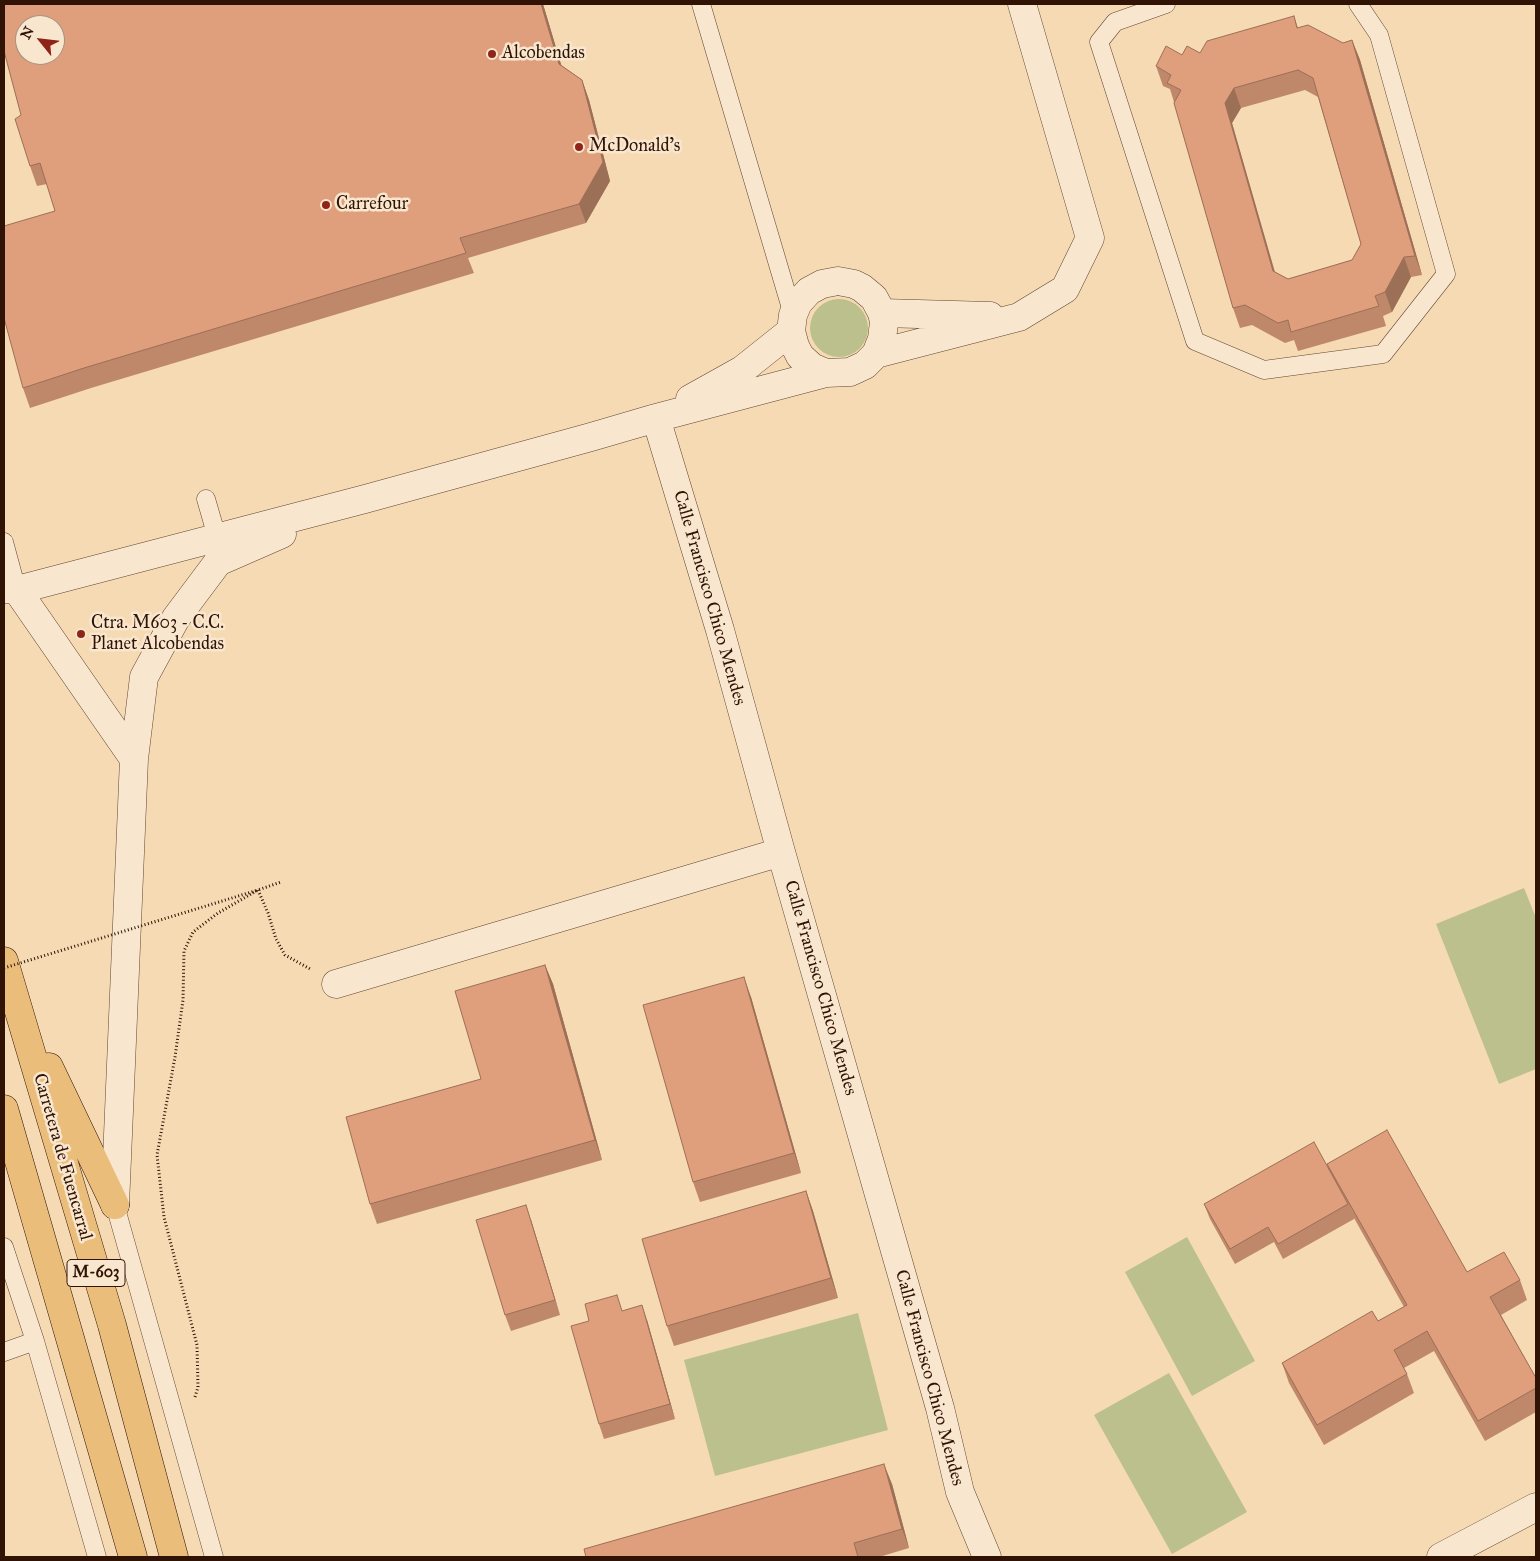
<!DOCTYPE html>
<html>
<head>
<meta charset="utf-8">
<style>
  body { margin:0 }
  #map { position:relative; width:1540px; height:1561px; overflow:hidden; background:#f5dab4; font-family:"IM FELL Great Primer",serif }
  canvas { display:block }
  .frame { position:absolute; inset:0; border:5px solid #301305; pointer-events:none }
  .north { position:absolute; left:15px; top:15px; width:50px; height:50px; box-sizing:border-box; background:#f8e7ce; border:1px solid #a8927e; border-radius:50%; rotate:299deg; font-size:14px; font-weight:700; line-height:20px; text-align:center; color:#301305 }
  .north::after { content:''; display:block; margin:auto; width:18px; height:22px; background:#8f2418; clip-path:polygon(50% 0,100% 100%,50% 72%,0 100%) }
</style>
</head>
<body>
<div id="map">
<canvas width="1540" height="1561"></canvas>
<div class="frame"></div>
<div class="north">N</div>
</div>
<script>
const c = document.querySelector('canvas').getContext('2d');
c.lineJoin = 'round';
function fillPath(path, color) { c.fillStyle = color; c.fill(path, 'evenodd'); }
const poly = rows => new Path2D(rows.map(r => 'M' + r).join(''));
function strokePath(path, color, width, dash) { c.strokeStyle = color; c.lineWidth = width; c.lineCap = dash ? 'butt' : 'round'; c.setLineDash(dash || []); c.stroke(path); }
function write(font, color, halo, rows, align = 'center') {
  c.font = font + ' "IM FELL Great Primer",serif'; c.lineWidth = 5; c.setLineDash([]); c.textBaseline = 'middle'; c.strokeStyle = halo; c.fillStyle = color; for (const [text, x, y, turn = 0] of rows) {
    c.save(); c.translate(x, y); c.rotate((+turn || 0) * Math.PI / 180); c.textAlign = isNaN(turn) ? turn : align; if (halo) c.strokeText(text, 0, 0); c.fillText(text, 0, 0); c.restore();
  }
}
fillPath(poly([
  '810 328a29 29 0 1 1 58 0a29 29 0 1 1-58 0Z',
  [1524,888,1536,918,1536,1069,1499,1084,1436,924],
  [1187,1237,1255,1361,1192,1396,1125,1272],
  [858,1313,888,1430,715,1476,684,1360],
  [1169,1373,1247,1512,1172,1554,1094,1415]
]), '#bcc08d');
const service = poly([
  [701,4,793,315],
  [1166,4,1115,22,1099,42,1195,341,1264,370,1383,354,1446,274,1379,35,1358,4],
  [206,499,217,537],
  [4,542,17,590],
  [115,1205,214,1557],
  [4,1247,35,1341,97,1557],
  [4,1352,35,1341]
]);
const minor = poly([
  [882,313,990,316],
  [876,354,1019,317,1065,289,1090,238,1022,4],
  [690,399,742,370,791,331],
  [656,418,720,630,781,852,940,1408,960,1492,987,1557],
  [4,589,17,590,365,499,591,437,656,418,826,373,850,372,865,365,876,354,882,339,884,322,882,313,874,298,862,288,854,284,838,281,822,284,809,291,798,303,793,315,791,331,795,346,800,356,812,367,826,373],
  [17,590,134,759],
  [336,984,781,852],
  [115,1205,134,759,144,677,176,618,218,562,282,534],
  [1441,1557,1536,1507]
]);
const trunk = poly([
  [4,961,112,1325,174,1557],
  [49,1067,115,1205],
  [4,1109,133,1557]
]);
strokePath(service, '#614531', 19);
strokePath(minor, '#614531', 29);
strokePath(trunk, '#301305', 29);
strokePath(poly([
  [258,890,268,913,276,939,285,955,312,970],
  [195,1397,198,1387,197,1345,164,1217,157,1155,175,1057,183,1000,184,951,193,932,218,913,258,890,281,882]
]), '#301305', 3, [1, 2.5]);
strokePath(service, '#f8e7ce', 18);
strokePath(minor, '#f8e7ce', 28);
strokePath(trunk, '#eabd7a', 28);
strokePath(poly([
  [4,968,258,890]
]), '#301305', 3, [1, 2.5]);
fillPath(poly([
  [4,4,543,4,561,65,582,80,589,100,610,181,586,223,468,258,474,273,91,388,30,408,23,388,55,211,47,184,37,186,30,166],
  [1294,16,1298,28,1343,43,1352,40,1360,60,1422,275,1411,277,1392,312,1383,316,1386,326,1298,351,1294,340,1285,343,1252,325,1240,328,1233,308,1174,102,1170,89,1163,86,1156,66,1182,55,1200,53],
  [1305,90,1318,97,1361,244,1352,260,1288,279,1275,272,1232,123,1241,108],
  [545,965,553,984,602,1160,377,1224,370,1204,481,1079],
  [751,997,801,1173,700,1202,693,1182],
  [1327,1164,1467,1272,1520,1280,1527,1300,1501,1315,1536,1378,1536,1412,1485,1441,1434,1351,1404,1368,1407,1374,1414,1393,1324,1445,1289,1383,1282,1363,1378,1321,1404,1307,1354,1218,1354,1219,1283,1259,1274,1242,1235,1264,1210,1219,1204,1204,1329,1169],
  [806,1191,813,1211,838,1298,674,1346,667,1326],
  [531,1220,560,1315,511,1331,505,1315],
  [623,1311,647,1320,675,1419,604,1439,599,1424],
  [892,1484,909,1548,879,1557,586,1557]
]), '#c0886b');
fillPath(poly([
  [541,4,543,4,567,84,559,64],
  [1352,40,1360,60,1422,275,1415,256],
  [582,80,589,100,610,181,586,223,579,204],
  [1234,88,1241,108,1232,123,1280,291,1273,271,1225,103],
  [1404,257,1411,277,1392,312,1385,292],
  [545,965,553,984,602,1160,595,1140],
  [744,977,751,997,801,1173,794,1153],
  [806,1191,813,1211,838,1298,831,1278],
  [526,1205,531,1220,560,1315,555,1300],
  [642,1305,647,1320,675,1419,670,1404],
  [884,1464,892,1484,909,1548,902,1529]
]), '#9c6f57');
const building = poly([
  [4,4,541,4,559,64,582,80,603,162,579,204,460,238,466,253,84,368,23,388,4,318,4,226,55,211,40,163,30,166,15,119,21,115,4,51,4,4],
  [25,25,55,25,55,55,25,55,25,25],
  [1294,16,1297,28,1308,25,1343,43,1352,40,1415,256,1404,257,1385,292,1375,296,1379,306,1291,332,1288,320,1278,323,1245,305,1233,308,1174,103,1181,90,1167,83,1171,75,1156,66,1166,46,1182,55,1187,46,1200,53,1207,41,1294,16],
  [1298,70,1313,78,1361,244,1352,260,1288,279,1273,271,1225,103,1234,88,1298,70],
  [545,965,595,1140,370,1204,346,1117,481,1079,455,991,545,965],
  [744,977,794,1153,693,1182,643,1005,744,977],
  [1387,1130,1467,1272,1504,1252,1520,1280,1490,1297,1536,1378,1536,1388,1478,1421,1427,1331,1394,1350,1407,1374,1317,1425,1282,1363,1372,1311,1378,1321,1407,1305,1327,1164,1387,1130],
  [1314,1142,1348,1204,1278,1244,1268,1227,1230,1249,1204,1204,1314,1142],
  [806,1191,831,1278,667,1326,642,1239,806,1191],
  [526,1205,555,1300,505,1315,476,1220,526,1205],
  [617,1295,622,1311,642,1305,670,1404,599,1424,571,1326,589,1321,585,1304,617,1295],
  [884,1464,902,1529,854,1543,858,1557,586,1557,584,1549,884,1464]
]);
fillPath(building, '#df9e7c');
strokePath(building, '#9c6f57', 1);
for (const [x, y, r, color] of [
  [492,54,5,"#8f2418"],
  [579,147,5,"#8f2418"],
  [326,205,5,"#8f2418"],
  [81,634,5,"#8f2418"]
]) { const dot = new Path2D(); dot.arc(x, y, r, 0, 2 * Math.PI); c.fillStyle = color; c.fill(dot); strokePath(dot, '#f8e7ce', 2); }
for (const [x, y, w] of [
  [96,1273,58]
]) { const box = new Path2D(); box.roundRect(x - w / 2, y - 13.5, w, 27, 4); c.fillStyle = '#f8e7ce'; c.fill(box); strokePath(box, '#301305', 1); }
write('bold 16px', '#301305', null, [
  ["M-603",96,1273]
]);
write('18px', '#301305', '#f8e7ce', [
  ["Alcobendas",502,54],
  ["McDonald's",589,147],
  ["Carrefour",336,205],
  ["Ctra. M603 - C.C.",91,624],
  ["Planet Alcobendas",91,645]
], 'left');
write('18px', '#301305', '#f8e7ce', [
  ["Calle Francisco Chico Mendes",709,598,74],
  ["Calle Francisco Chico Mendes",820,988,74],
  ["Carretera de Fuencarral",62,1157,74],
  ["Calle Francisco Chico Mendes",929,1378,75]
]);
</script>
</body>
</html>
